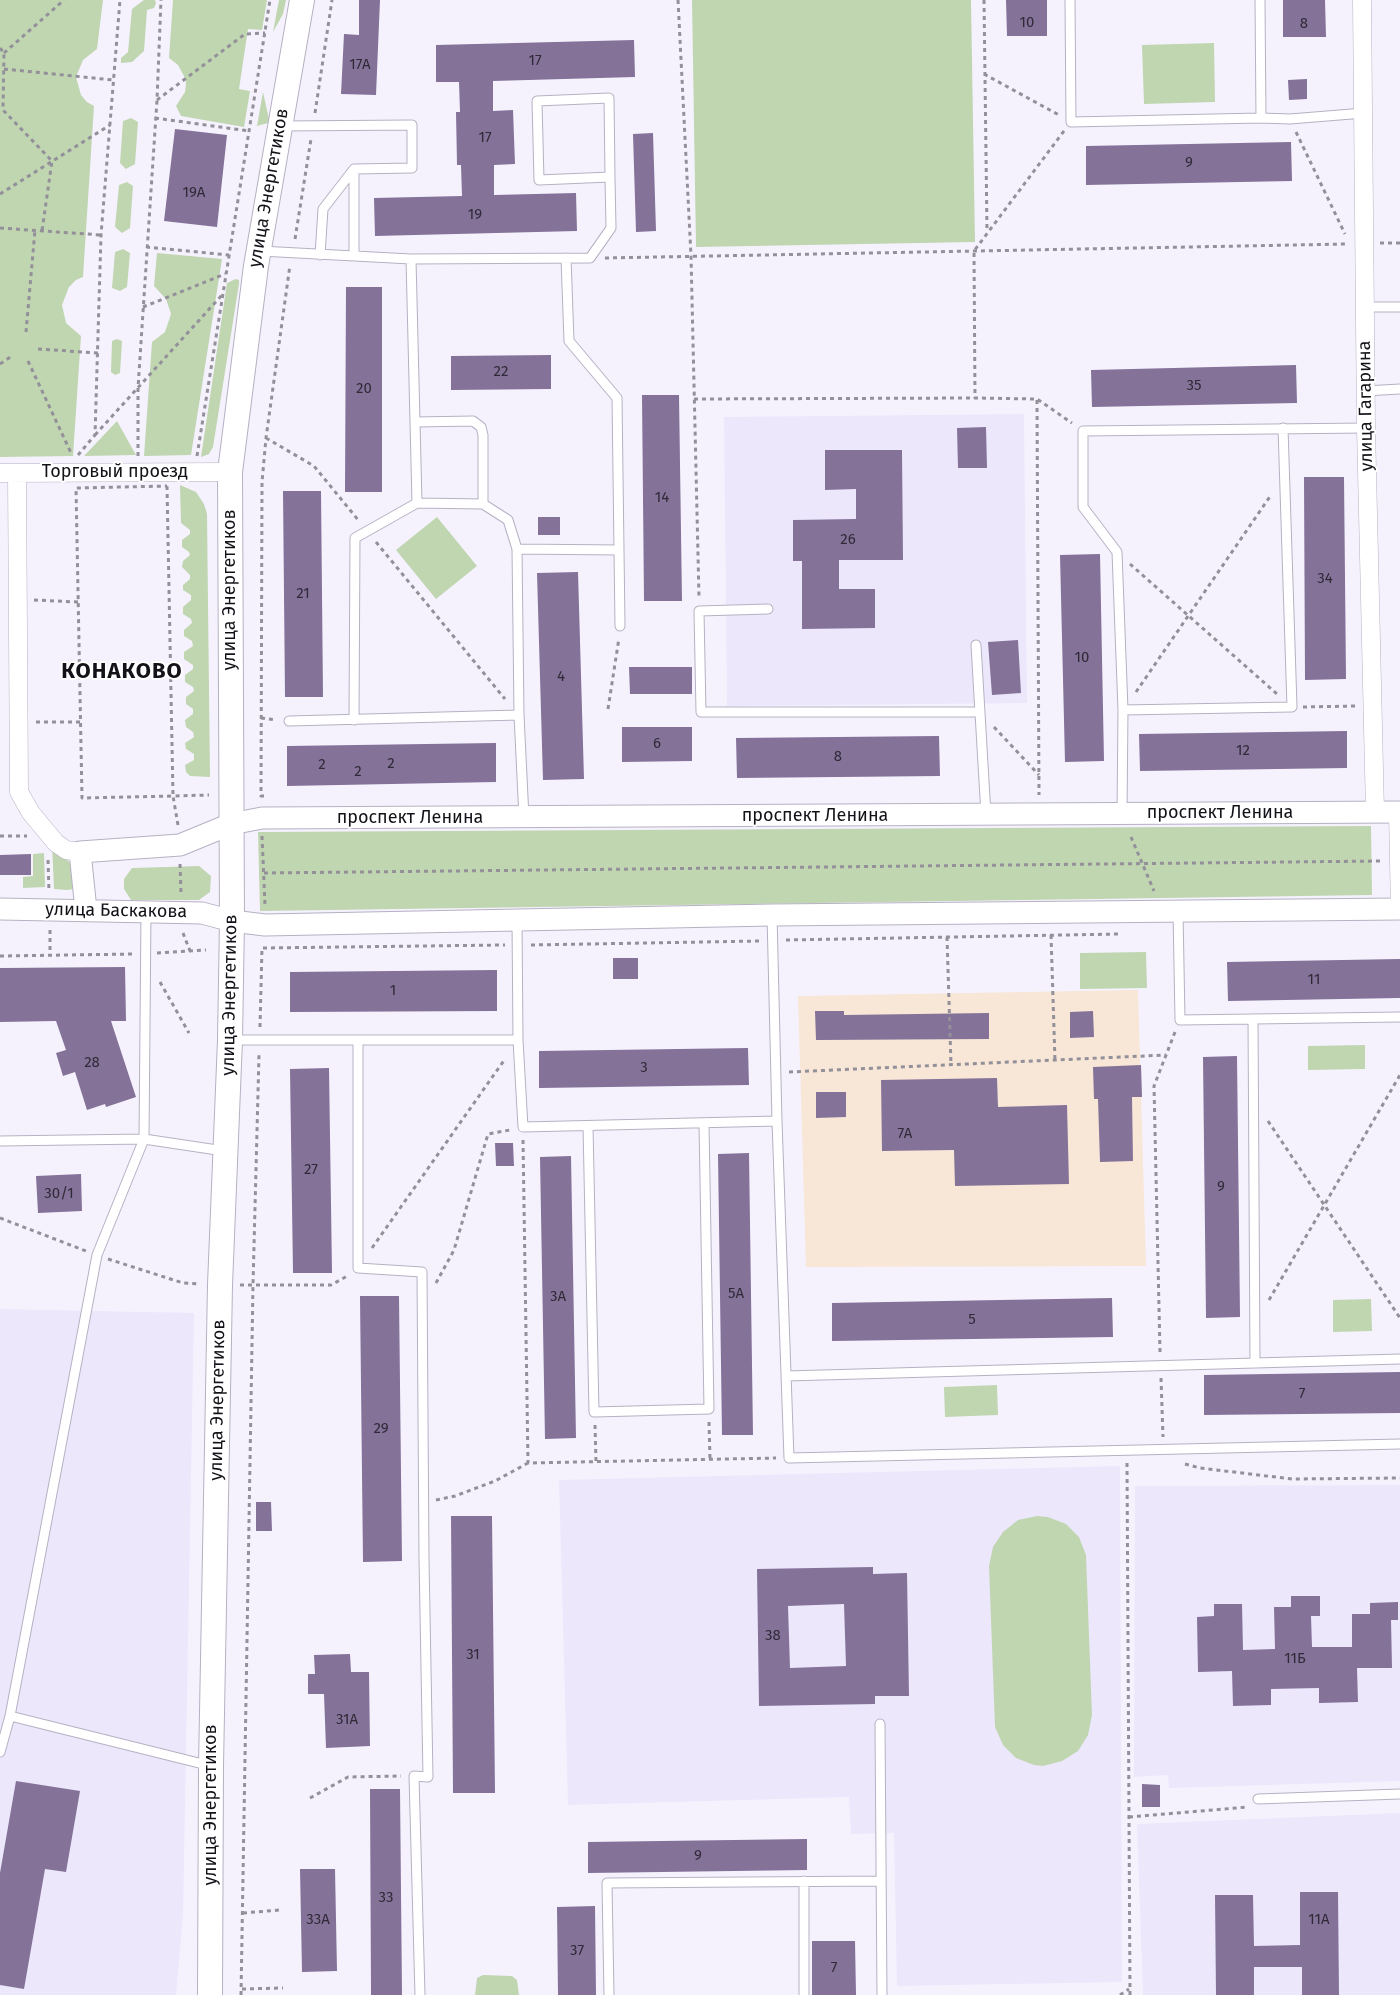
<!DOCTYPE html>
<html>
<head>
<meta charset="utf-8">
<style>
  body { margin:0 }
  canvas { display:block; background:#f5f2fe }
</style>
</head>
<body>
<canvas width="1400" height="1995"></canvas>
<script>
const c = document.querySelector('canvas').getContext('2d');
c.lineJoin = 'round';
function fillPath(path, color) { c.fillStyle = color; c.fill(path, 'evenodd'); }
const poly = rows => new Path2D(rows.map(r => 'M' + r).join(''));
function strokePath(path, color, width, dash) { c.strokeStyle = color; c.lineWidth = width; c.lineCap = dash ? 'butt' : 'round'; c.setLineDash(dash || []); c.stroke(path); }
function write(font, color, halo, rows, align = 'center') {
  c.font = font + ' "Fira Sans",sans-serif'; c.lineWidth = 4; c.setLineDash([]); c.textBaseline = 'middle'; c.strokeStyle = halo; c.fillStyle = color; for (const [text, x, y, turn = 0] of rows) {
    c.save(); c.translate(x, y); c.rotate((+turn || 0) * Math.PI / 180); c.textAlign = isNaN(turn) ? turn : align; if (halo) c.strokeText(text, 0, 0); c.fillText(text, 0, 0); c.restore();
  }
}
fillPath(poly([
  [1138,990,1146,1266,806,1267,798,996]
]), '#f8e7d6');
fillPath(poly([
  [1024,414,1027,703,727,706,724,417],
  [0,1309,194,1313,183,1915,176,1995,0,1995],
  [1120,1466,1122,1982,897,1986,894,1833,851,1834,849,1797,568,1805,559,1480],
  [1400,1485,1400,1781,1169,1788,1168,1775,1134,1777,1135,1486],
  [1400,1813,1400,1995,1143,1995,1137,1824]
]), '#ede7fc');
fillPath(poly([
  [0,0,103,0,97,49,83,60,76,77,81,95,87,102,94,106,83,277,76,280,69,287,62,305,66,323,81,336,73,456,0,457],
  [144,0,155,0,156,3,154,8,147,10,144,51,132,62,121,63,121,58,128,52,132,9],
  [173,0,267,0,262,30,248,29,239,89,250,91,244,127,181,116,176,106,185,92,186,84,185,78,178,65,169,58],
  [279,0,286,0,283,14,273,32],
  [692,0,971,0,975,242,696,247],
  [1214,43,1215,102,1144,104,1142,45],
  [263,92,269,119,268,123,257,126],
  [131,118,138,122,135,164,126,169,120,163,123,121],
  [127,182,133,186,130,228,122,233,115,227,119,185],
  [123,249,130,253,127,287,120,291,112,288,115,252],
  [157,253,222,259,191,455,144,456,152,342,165,332,171,314,166,299,154,286],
  [236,279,239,280,239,284,213,447,209,454,201,457,227,283],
  [117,339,122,341,120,373,115,375,111,372,112,341],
  [117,421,136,455,84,456],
  [180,485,196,492,204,504,207,514,210,777,190,776,186,772,185,765,194,760,194,754,186,749,185,743,194,737,193,732,186,727,185,720,193,714,193,709,186,704,186,697,194,691,193,687,185,682,185,675,193,669,193,665,184,659,184,652,193,646,192,641,184,636,184,630,192,623,191,619,183,614,183,607,191,600,191,595,183,590,183,585,190,579,190,575,182,567,183,561,190,555,189,552,182,547,182,540,190,534,190,530,181,523],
  [437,517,477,566,436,599,396,550],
  [1371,826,1372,895,260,911,258,832],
  [52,844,71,864,74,889,67,890,54,889],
  [44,853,45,887,23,888,23,877,33,876,33,854],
  [199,866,211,876,210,892,199,900,131,900,124,889,124,879,132,868],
  [1146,952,1147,988,1080,989,1080,953],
  [1365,1045,1365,1069,1308,1070,1308,1046],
  [1371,1299,1372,1331,1333,1332,1333,1300],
  [997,1385,998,1415,945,1417,944,1387],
  [1037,1516,1048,1517,1066,1524,1079,1537,1086,1555,1092,1715,1088,1735,1078,1751,1062,1761,1043,1766,1034,1765,1016,1758,1003,1745,995,1727,989,1566,993,1547,1003,1532,1018,1520],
  [483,1975,512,1976,517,1980,519,1995,475,1995,477,1978]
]), '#c0d6b1');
fillPath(poly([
  [359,0,380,0,376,95,341,94,344,34,359,35],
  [1006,0,1047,0,1047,36,1007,36],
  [1283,0,1325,0,1326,37,1283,37],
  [634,40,635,77,493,81,493,111,513,110,515,164,494,165,494,195,576,193,577,231,375,236,374,198,462,196,461,165,457,165,456,112,460,112,459,82,436,82,436,45],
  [1307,79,1307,99,1289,100,1288,80],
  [175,129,227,135,217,227,164,221],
  [653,133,656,231,636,232,633,134],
  [1291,142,1292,181,1086,185,1086,146],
  [346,287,382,287,382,492,345,492],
  [551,355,551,389,451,390,451,356],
  [1296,365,1297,403,1092,407,1091,370],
  [642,395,679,395,682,601,644,601],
  [986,427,987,468,958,468,957,428],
  [825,450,902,450,903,560,839,560,839,589,875,589,875,628,802,629,802,561,793,561,793,520,856,519,856,489,825,490],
  [1304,477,1344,477,1346,679,1305,680],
  [283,491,321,491,323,697,285,697],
  [538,517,560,517,560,535,538,535],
  [1100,554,1104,761,1065,762,1060,555],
  [578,572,584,779,543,780,537,573],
  [1018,640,1021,693,992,695,988,642],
  [629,667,692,667,692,694,630,694],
  [622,727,692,727,692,761,622,762],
  [1347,731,1347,768,1140,771,1139,734],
  [939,736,940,776,737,778,736,738],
  [496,743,496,782,287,786,287,746],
  [31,854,31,875,0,875,0,855],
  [613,958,638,958,638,979,613,979],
  [1400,959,1400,998,1228,1001,1227,962],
  [125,967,126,1021,111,1021,136,1097,106,1107,105,1104,87,1110,75,1072,63,1076,56,1053,66,1050,56,1021,0,1022,0,968],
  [497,970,497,1011,290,1012,290,972],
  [815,1011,844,1011,844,1015,989,1013,989,1039,816,1040],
  [1093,1011,1094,1037,1070,1038,1070,1012],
  [748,1048,749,1085,539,1088,539,1051],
  [1237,1056,1240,1317,1206,1318,1203,1057],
  [1141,1065,1142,1097,1132,1097,1133,1161,1100,1162,1098,1099,1094,1099,1093,1067],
  [329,1068,332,1273,293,1273,290,1069],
  [997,1078,998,1107,1067,1105,1069,1184,955,1186,954,1150,882,1151,881,1080],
  [816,1092,846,1092,846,1117,816,1118],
  [495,1143,513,1143,514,1166,496,1166],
  [749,1153,753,1435,722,1435,718,1154],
  [571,1156,576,1438,545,1439,540,1157],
  [81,1174,82,1211,38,1213,36,1176],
  [360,1296,399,1296,402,1561,363,1562],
  [1112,1298,1113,1337,832,1341,832,1303],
  [1400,1372,1400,1413,1204,1415,1204,1375],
  [256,1502,271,1502,272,1531,256,1531],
  [451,1516,492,1516,495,1793,453,1793],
  [873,1567,873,1574,907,1573,909,1696,875,1696,875,1704,759,1706,757,1569],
  [844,1604,846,1666,790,1668,788,1606],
  [1291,1596,1320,1596,1320,1616,1311,1616,1312,1647,1352,1647,1352,1614,1370,1614,1370,1603,1398,1602,1398,1620,1391,1620,1392,1668,1357,1668,1358,1702,1319,1703,1319,1688,1271,1689,1271,1705,1233,1706,1232,1671,1198,1672,1197,1617,1214,1616,1214,1604,1242,1604,1243,1650,1275,1649,1274,1607,1291,1607],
  [350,1654,351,1672,369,1672,370,1746,326,1748,324,1694,308,1694,308,1674,315,1674,314,1655],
  [16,1781,80,1791,66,1872,45,1869,24,1989,0,1985,0,1873],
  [1142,1784,1160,1785,1160,1807,1142,1807],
  [370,1789,400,1789,402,1995,371,1995],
  [807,1839,807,1870,588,1873,588,1842],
  [300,1869,335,1869,337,1971,302,1972],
  [1300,1892,1338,1892,1339,1995,1302,1995,1302,1967,1254,1967,1254,1995,1216,1995,1215,1895,1253,1895,1254,1946,1300,1945],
  [595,1906,596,1995,558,1995,557,1907],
  [812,1941,855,1941,856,1995,812,1995]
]), '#847299');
const service = poly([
  [1070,0,1071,122,1261,118,1290,119,1364,113],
  [1260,0,1261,118],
  [282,126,412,125,412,168,354,169,354,256],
  [260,251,411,259,590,258,611,228,610,177,609,98,537,101,539,180,610,177],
  [320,255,323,209,354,169],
  [566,258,569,341,617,398,620,626],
  [1364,307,1400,307],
  [1365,391,1400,389],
  [415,422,473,421,481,427,483,435,483,504],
  [417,503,483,504,508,520,517,549,519,715,524,818],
  [517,549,619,550],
  [768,609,699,611,701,712,980,712],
  [976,645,986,815],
  [1123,710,1292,707,1283,428],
  [354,720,355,538,417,503,411,259],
  [289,721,519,715],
  [1122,814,1123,710,1117,552,1083,507,1083,431,1366,428],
  [1178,911,1180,1020,1400,1017],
  [1253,1019,1255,1363],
  [230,1040,518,1040,517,921],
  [358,1040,358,1268,422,1272,424,1559,428,1777,414,1776,420,1995],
  [518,1040,523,1127,777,1121,772,915],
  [777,1121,789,1458,1400,1444],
  [588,1126,594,1412,709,1409,704,1123],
  [0,1141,144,1139,224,1151],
  [786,1376,1400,1359],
  [10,1716,211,1766],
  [880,1724,882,1995],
  [0,1752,10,1716,97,1255,144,1139,146,911],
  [1258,1799,1400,1794],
  [804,1881,804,1995],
  [609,1995,607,1883,881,1881]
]);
const minor = poly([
  [1362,0,1366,428,1375,812],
  [0,473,230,472],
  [17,473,19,792,31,813,56,843,66,850,80,852],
  [1398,812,1400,909]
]);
const tertiary = poly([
  [0,909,202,913,232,921,265,925,772,915,1400,909],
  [86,910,80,852,180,845,231,824,262,818,1400,812]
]);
const secondary = poly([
  [210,1995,211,1766,220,1285,230,1040,232,921,230,472,256,266,302,0]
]);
strokePath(service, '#b6b1c3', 11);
strokePath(minor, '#b6b1c3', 19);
strokePath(tertiary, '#b6b1c3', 23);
strokePath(secondary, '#b6b1c3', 26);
strokePath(poly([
  [678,0,691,256,699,598],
  [984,0,987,231],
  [0,48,4,53,3,110,52,161,42,231],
  [4,53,64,0],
  [4,69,113,80],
  [984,74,1059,115],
  [157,100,245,34,265,33],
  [315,113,332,0],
  [155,118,249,131],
  [1064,131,974,251,975,398,1037,399,1072,423],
  [1296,132,1345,234],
  [0,194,110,125],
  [0,228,101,235],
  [295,239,311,139],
  [1380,243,1400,243],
  [146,247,229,255],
  [605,258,1347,244],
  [143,307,225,274],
  [26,332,35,230],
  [38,349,98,353],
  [28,361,72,455],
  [0,364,12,356],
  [694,399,975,398],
  [1037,400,1039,795],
  [95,435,222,295],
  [266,438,314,466,359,521],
  [78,455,95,435,101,235,120,0],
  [138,456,138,388,157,100,161,0],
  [197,456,270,0],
  [167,486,173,796,82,798,76,488,167,486],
  [376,542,505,699],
  [1130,564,1277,694],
  [34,600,78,602],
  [1136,692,1271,495],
  [1303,707,1355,706],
  [608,709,619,638],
  [261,718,276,720],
  [36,722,80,722],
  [994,727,1039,775],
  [264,796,261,796,262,482,266,438,290,265],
  [178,825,173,796,209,795],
  [0,836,27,836],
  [262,836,265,905],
  [1131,837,1154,891],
  [48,860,49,891],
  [180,864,181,893],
  [264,873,1381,861],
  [50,930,50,955],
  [183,933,190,951],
  [1051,935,1055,1061],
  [947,937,951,1065],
  [786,940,1119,934],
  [531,945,760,941],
  [157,953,206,950],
  [0,956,133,954],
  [160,982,189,1033],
  [260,1027,262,948,505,945],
  [789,1072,1166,1055],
  [1268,1121,1400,1318],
  [523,1140,528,1463,776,1458],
  [0,1218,86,1251],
  [372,1248,505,1059],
  [108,1259,183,1283,199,1284],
  [436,1283,454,1250,488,1134,510,1130],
  [240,1285,331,1285,349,1275],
  [1269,1300,1400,1075],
  [1160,1352,1154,1086,1175,1032],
  [1161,1378,1163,1437],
  [709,1422,710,1459],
  [595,1425,596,1461],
  [1127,1463,1130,1995],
  [1185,1464,1200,1468,1292,1479,1400,1478],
  [436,1500,455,1496,495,1481,528,1463],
  [310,1798,348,1777,401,1776],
  [1129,1817,1248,1807],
  [243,1913,280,1910],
  [242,1989,283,1988],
  [241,1995,253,1285,259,1054],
  [1120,1995,1129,1989]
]), '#93909a', 3, [4, 4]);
strokePath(service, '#fff', 9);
strokePath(minor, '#fff', 18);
strokePath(tertiary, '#fff', 21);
strokePath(secondary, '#fff', 24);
write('15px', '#302a38', null, [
  ["10",1027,23],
  ["8",1304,24],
  ["17",535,61],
  ["17А",360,65],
  ["17",485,138],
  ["9",1189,163],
  ["19А",194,193],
  ["19",475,215],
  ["22",501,372],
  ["35",1194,386],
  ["20",364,389],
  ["14",662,498],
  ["26",848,540],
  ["34",1325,579],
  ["21",303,594],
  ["10",1082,658],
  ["4",561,677],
  ["6",657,744],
  ["12",1243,751],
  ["8",838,757],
  ["2",391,764],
  ["2",322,765],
  ["2",358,772],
  ["11",1314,980],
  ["1",393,991],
  ["28",92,1063],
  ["3",644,1068],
  ["7А",905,1134],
  ["27",311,1170],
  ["9",1221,1187],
  ["30/1",59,1194],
  ["5А",736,1294],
  ["3А",558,1297],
  ["5",972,1320],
  ["7",1302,1394],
  ["29",381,1429],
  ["38",773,1636],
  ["31",473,1655],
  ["11Б",1295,1659],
  ["31А",347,1720],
  ["9",698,1856],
  ["33",386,1898],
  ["33А",318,1920],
  ["11А",1319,1920],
  ["37",577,1951],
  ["7",834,1968]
]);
write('18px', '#141218', '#fff', [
  ["улица Энергетиков",269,188,-80],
  ["улица Гагарина",1366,406,-91],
  ["Торговый проезд",115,472],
  ["улица Энергетиков",230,590,-90],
  ["проспект Ленина",1220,813],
  ["проспект Ленина",815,816],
  ["проспект Ленина",410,818],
  ["улица Баскакова",116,911,1],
  ["улица Энергетиков",230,995,-89],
  ["улица Энергетиков",218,1400,-89],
  ["улица Энергетиков",211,1805,-90]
]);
c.letterSpacing = '1px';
write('bold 22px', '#141218', '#fff', [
  ["КОНАКОВО",122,672]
]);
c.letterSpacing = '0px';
</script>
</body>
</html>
